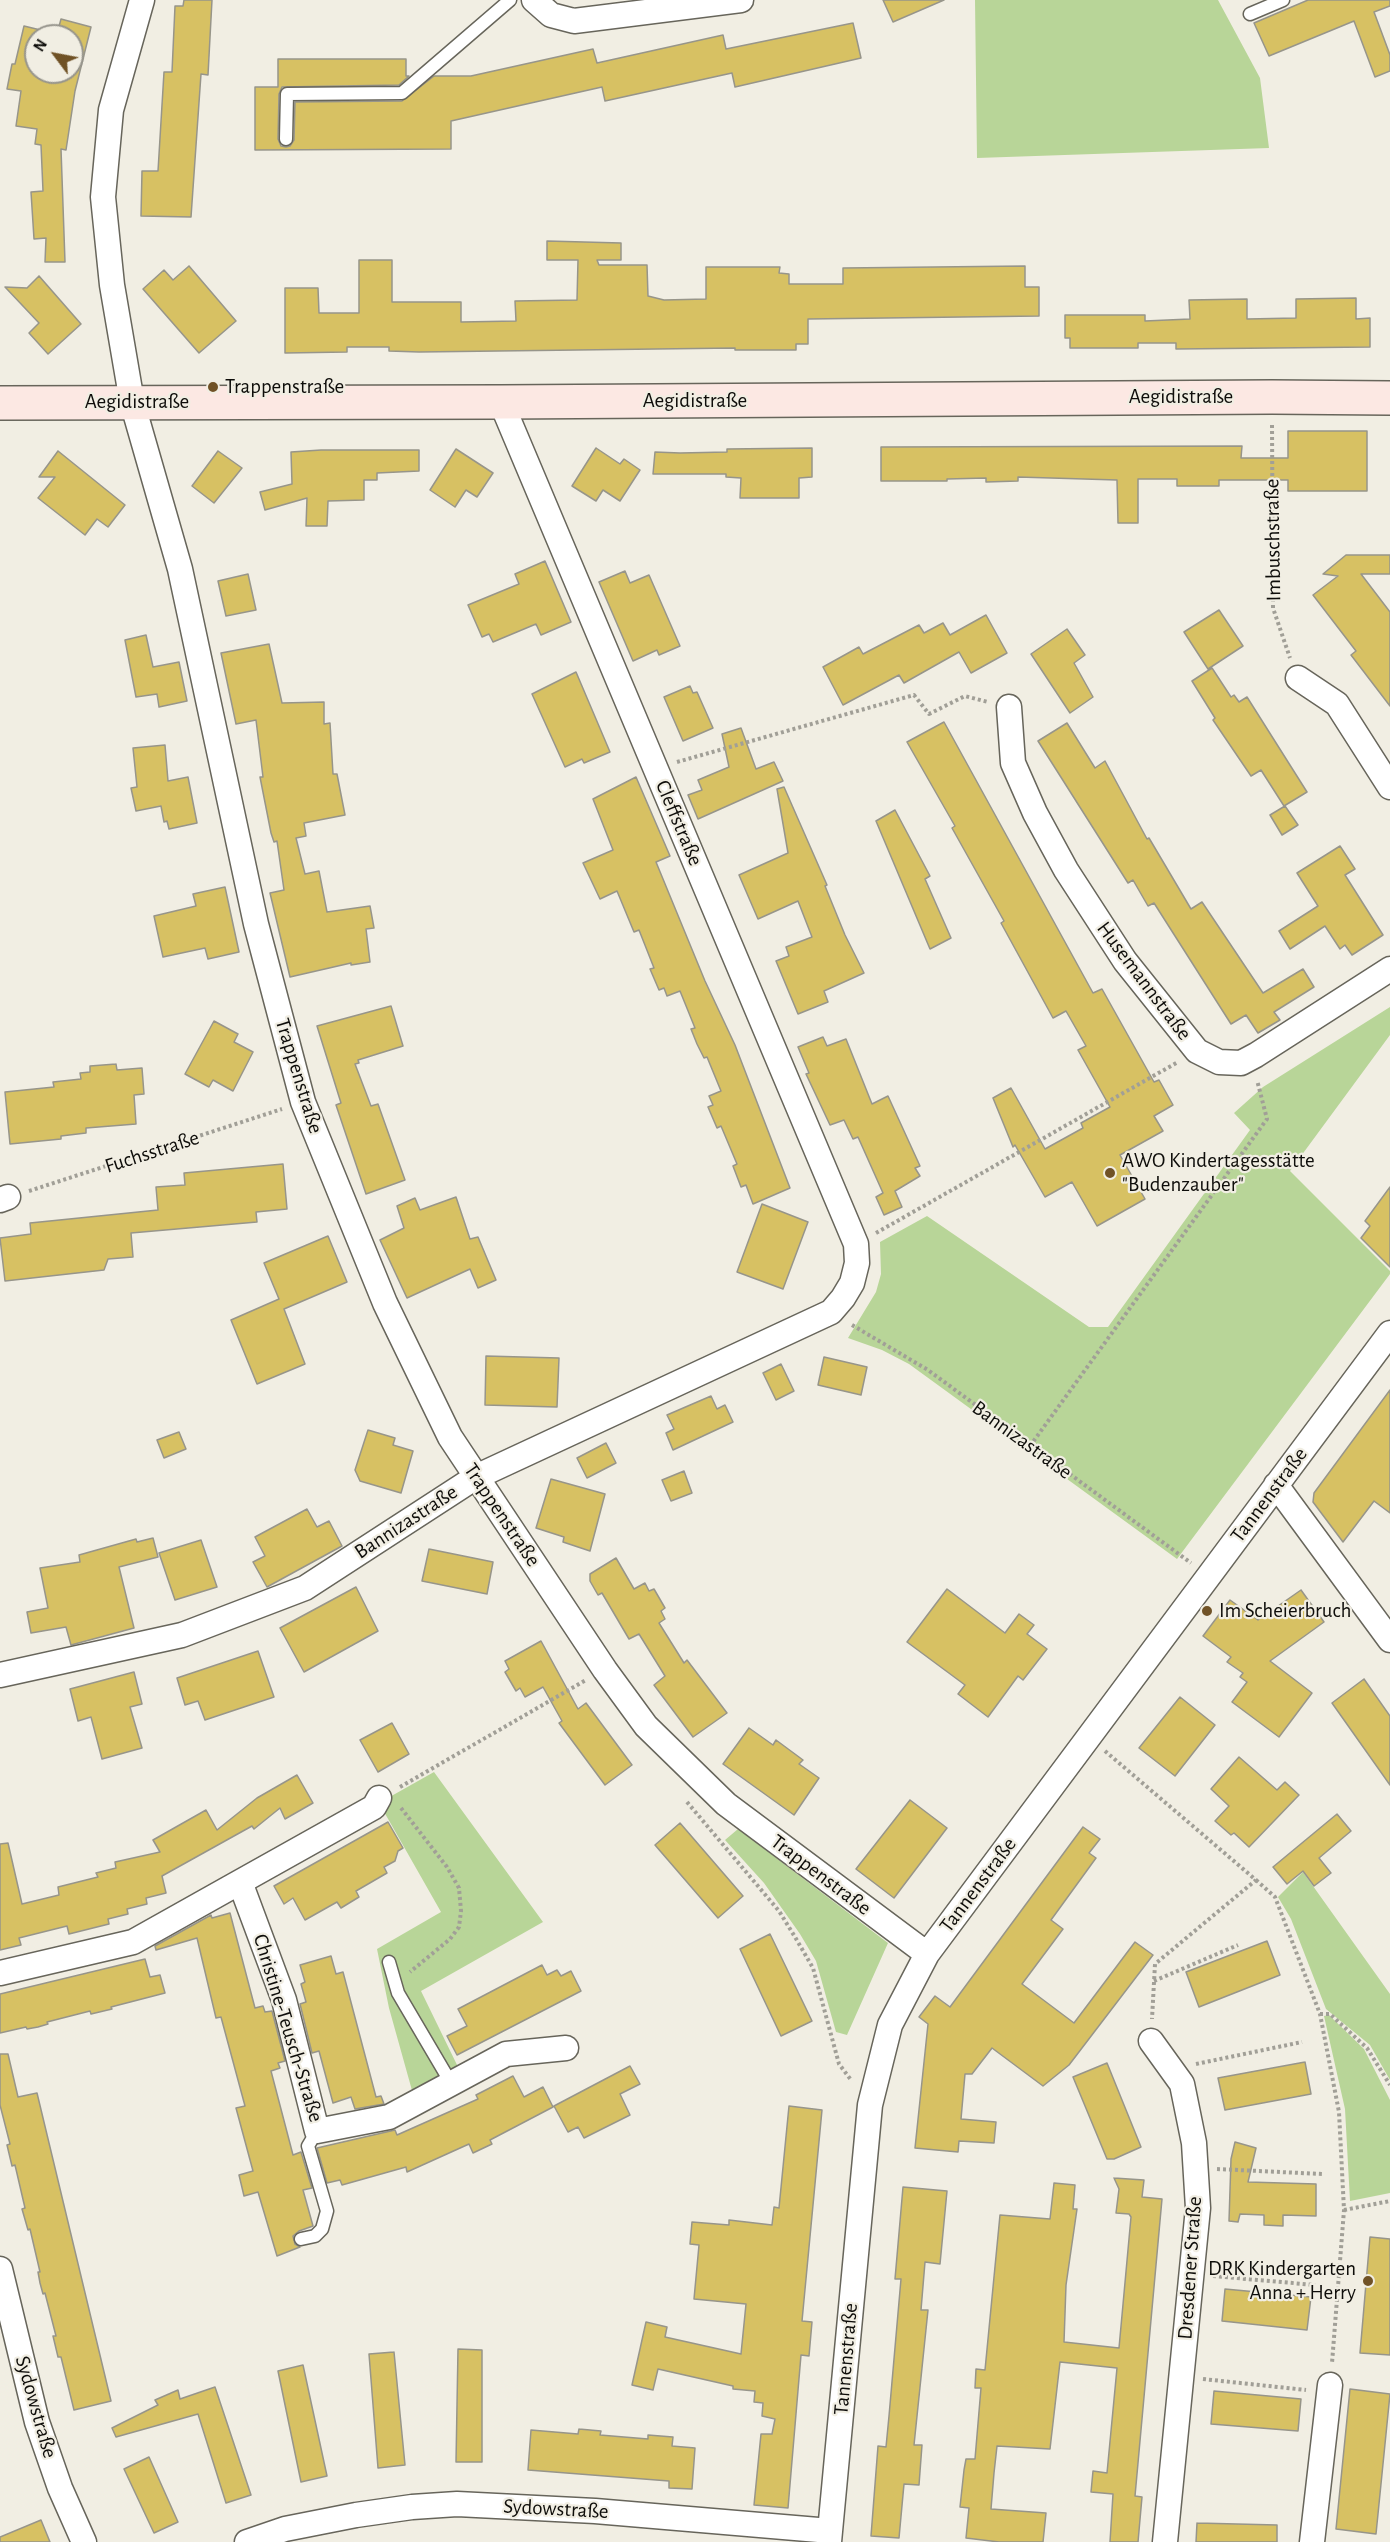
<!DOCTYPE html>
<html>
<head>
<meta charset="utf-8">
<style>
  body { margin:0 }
  #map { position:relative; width:1390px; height:2542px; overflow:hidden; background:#f1eee3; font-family:"Alegreya Sans",sans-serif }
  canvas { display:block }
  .north { position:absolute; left:24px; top:24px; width:60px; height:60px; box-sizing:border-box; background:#f1eee3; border:2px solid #96948c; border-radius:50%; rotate:302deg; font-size:16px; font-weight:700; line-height:24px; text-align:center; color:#0e0d0a }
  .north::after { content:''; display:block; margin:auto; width:21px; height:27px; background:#705226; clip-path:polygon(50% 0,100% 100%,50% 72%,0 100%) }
</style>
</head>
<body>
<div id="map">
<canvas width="1390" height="2542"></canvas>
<div class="north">N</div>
</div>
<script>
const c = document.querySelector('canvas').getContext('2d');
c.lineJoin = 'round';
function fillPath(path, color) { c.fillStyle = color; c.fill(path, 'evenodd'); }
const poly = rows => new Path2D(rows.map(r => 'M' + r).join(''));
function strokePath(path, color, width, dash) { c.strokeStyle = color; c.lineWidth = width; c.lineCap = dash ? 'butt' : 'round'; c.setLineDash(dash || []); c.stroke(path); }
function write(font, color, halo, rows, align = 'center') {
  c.font = font + ' "Alegreya Sans",sans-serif'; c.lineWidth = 4.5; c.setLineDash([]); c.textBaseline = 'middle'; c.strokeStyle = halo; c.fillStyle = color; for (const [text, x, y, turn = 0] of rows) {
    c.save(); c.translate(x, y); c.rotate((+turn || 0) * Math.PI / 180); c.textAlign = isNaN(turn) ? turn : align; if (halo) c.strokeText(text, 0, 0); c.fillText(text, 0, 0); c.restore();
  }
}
fillPath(poly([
  [975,0,1218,0,1260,78,1269,148,977,158],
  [1390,1007,1390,1035,1290,1171,1390,1271,1390,1274,1177,1559,909,1364,882,1350,848,1338,876,1292,881,1274,880,1242,927,1216,1089,1327,1108,1327,1250,1130,1234,1113,1263,1087],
  [434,1772,543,1922,421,1991,459,2069,413,2094,389,2008,377,1949,441,1912,379,1803],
  [738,1829,888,1943,847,2035,836,2032,816,1961,800,1934,764,1883,725,1840],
  [1303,1872,1390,1994,1390,2080,1370,2045,1326,2009,1291,1919,1278,1897],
  [1329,2015,1364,2049,1390,2100,1390,2193,1350,2201,1345,2109,1324,2016]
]), '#b8d598');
const building = poly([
  [184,0,212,0,208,75,201,74,191,217,141,216,142,171,158,171,164,72,172,72,175,6,183,6,184,0],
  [883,0,944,0,893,22,883,0],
  [1308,0,1390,0,1390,6,1374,12,1390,55,1390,71,1375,77,1354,21,1269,56,1254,23,1308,0],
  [61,19,91,27,75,91,66,150,61,149,65,262,45,262,46,238,34,239,31,192,43,191,41,145,35,144,37,129,16,126,21,91,7,89,12,64,15,64,24,26,57,34,61,19],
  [36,36,72,36,72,72,36,72,36,36],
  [853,23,861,58,735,87,732,73,605,101,602,87,451,121,451,149,255,150,255,87,278,87,278,59,406,59,406,76,409,76,399,85,282,87,279,94,278,139,281,146,286,147,290,146,294,140,295,102,402,101,434,76,471,76,593,49,597,63,723,35,726,49,853,23],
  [547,241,621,243,621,260,597,260,599,265,647,265,648,296,664,300,706,299,706,267,780,267,779,273,789,274,789,284,843,284,843,268,1025,266,1025,287,1039,287,1039,316,808,319,808,344,796,344,796,350,735,350,735,348,419,352,389,351,389,347,347,347,347,352,285,353,285,288,318,288,319,313,359,313,359,260,392,260,392,302,461,302,461,322,516,321,515,301,577,300,578,260,547,260,547,241],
  [189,266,236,321,199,353,143,289,164,270,173,280,189,266],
  [39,276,81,324,48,354,29,333,39,323,5,287,27,288,39,276],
  [1356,298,1356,319,1370,318,1370,347,1176,349,1176,343,1138,343,1138,348,1070,348,1070,338,1065,338,1065,315,1145,315,1145,321,1190,319,1189,300,1247,299,1247,319,1296,318,1296,299,1356,298],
  [1288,431,1367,431,1367,491,1288,491,1288,480,1219,480,1219,486,1177,486,1177,479,1138,479,1138,523,1118,523,1117,480,1018,477,1018,481,986,482,986,478,947,479,947,481,881,481,881,447,1242,446,1241,458,1288,458,1288,431],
  [596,448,620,464,624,459,640,470,620,501,603,490,596,501,572,486,596,448],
  [812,448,812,477,799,478,799,498,740,498,741,478,726,477,726,474,653,474,655,452,680,453,727,452,727,449,812,448],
  [456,449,493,473,477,497,466,490,455,507,430,490,456,449],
  [321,450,419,450,419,471,377,473,377,480,364,480,364,500,328,501,327,526,306,526,307,498,265,510,260,492,292,484,291,452,321,450],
  [58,451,125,505,108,527,97,519,85,535,38,498,55,477,39,477,58,451],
  [218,451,242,468,214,503,192,486,218,451],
  [1346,555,1390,555,1390,574,1361,574,1390,612,1390,706,1351,655,1356,651,1313,595,1338,576,1323,574,1346,555],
  [545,561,571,622,541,635,536,624,493,642,489,634,482,637,468,605,519,584,515,574,545,561],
  [625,571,630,583,649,575,680,646,659,655,657,650,633,661,599,582,625,571],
  [248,574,256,610,226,616,218,581,248,574],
  [1219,610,1243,646,1208,669,1184,632,1219,610],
  [986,615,1007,653,971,673,959,652,904,683,899,675,843,705,823,667,859,647,863,654,919,625,924,633,943,623,950,635,986,615],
  [1067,629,1085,655,1074,663,1093,697,1070,713,1031,654,1067,629],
  [146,635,153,667,179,662,187,701,159,707,157,694,136,697,125,640,146,635],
  [269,644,282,703,324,702,324,724,330,723,333,774,337,774,345,815,304,823,306,836,296,838,305,874,319,871,327,912,370,906,374,928,366,929,370,962,351,965,351,963,290,977,270,893,284,890,277,841,274,842,271,833,260,777,263,777,256,720,236,724,221,653,269,644],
  [1212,668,1231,697,1234,695,1239,702,1247,697,1307,792,1284,806,1261,770,1251,776,1213,720,1215,718,1192,681,1212,668],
  [576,672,610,752,584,763,582,759,565,767,532,694,576,672],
  [690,686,693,693,697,692,713,728,683,741,664,697,690,686],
  [944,722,1093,993,1102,989,1154,1082,1159,1080,1173,1105,1154,1116,1163,1131,1120,1155,1145,1199,1097,1226,1072,1182,1045,1197,1015,1145,1013,1147,993,1098,1011,1088,1045,1149,1083,1128,1081,1123,1110,1107,1078,1050,1086,1046,1066,1011,1053,1018,1001,923,1004,921,952,828,955,826,907,742,944,722],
  [1067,723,1095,768,1105,761,1147,839,1149,838,1191,909,1202,902,1263,993,1303,969,1314,987,1274,1012,1280,1020,1258,1033,1246,1015,1231,1024,1154,903,1148,906,1133,880,1128,883,1038,741,1067,723],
  [741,728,756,769,774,762,783,781,698,819,688,795,702,790,698,780,729,767,722,734,741,728],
  [165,745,168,781,188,777,197,823,169,829,167,821,164,822,161,806,136,811,131,788,137,787,133,748,165,745],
  [636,777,670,856,656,862,705,981,735,1045,790,1188,753,1204,746,1185,741,1187,733,1166,737,1164,721,1126,717,1128,708,1107,713,1105,709,1096,721,1091,707,1057,704,1058,697,1044,691,1029,695,1028,680,991,667,996,664,988,659,990,650,969,654,968,639,930,634,932,617,891,600,899,583,863,613,850,593,799,636,777],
  [784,787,827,885,825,886,845,935,864,973,824,991,828,1002,798,1014,776,961,789,956,786,947,812,937,798,901,758,919,739,875,788,853,777,789,784,787],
  [1285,806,1298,825,1282,835,1270,815,1285,806],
  [895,810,930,876,925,879,951,938,930,949,876,821,895,810],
  [1340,846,1355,869,1345,875,1383,935,1352,955,1345,945,1340,949,1325,926,1290,949,1279,931,1318,906,1297,873,1340,846],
  [225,887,239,952,208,959,205,948,163,957,154,916,196,906,193,894,225,887],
  [391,1006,403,1046,358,1060,359,1063,355,1064,371,1106,378,1104,405,1180,366,1194,336,1105,341,1103,317,1026,391,1006],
  [214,1021,238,1034,234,1042,253,1052,233,1091,213,1080,209,1087,185,1074,214,1021],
  [823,1037,827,1046,846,1039,872,1104,888,1096,920,1166,915,1168,920,1176,895,1191,902,1207,884,1215,876,1197,883,1193,858,1137,853,1139,844,1120,830,1125,806,1074,809,1073,798,1047,823,1037],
  [116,1064,117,1070,142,1068,144,1094,134,1095,136,1124,86,1128,86,1133,61,1136,61,1139,10,1144,5,1092,54,1087,53,1082,81,1079,80,1073,90,1072,90,1066,116,1064],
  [283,1164,287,1209,256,1212,257,1222,131,1233,133,1257,108,1259,104,1270,5,1281,0,1238,31,1234,30,1223,158,1210,156,1187,185,1185,184,1173,283,1164],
  [1390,1187,1390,1267,1361,1238,1370,1226,1365,1221,1390,1187],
  [456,1197,470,1239,478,1237,496,1280,478,1288,470,1269,407,1298,380,1240,404,1228,397,1206,415,1198,420,1210,456,1197],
  [762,1204,808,1222,783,1289,737,1272,762,1204],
  [328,1236,347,1282,284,1309,305,1364,257,1384,231,1320,279,1299,264,1263,328,1236],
  [486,1356,559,1358,557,1407,485,1405,486,1356],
  [824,1357,867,1367,861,1395,818,1385,824,1357],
  [781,1364,794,1391,776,1400,763,1373,781,1364],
  [1390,1390,1390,1513,1374,1501,1343,1542,1313,1502,1314,1493,1390,1390],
  [711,1396,717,1409,725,1405,733,1422,673,1450,666,1433,674,1429,667,1415,711,1396],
  [368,1430,395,1438,393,1445,413,1451,401,1493,360,1481,355,1470,368,1430],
  [179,1432,186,1449,164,1458,157,1440,179,1432],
  [606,1443,616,1463,587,1478,577,1458,606,1443],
  [684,1471,692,1493,671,1501,662,1480,684,1471],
  [551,1479,605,1494,590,1551,563,1542,564,1537,536,1528,551,1479],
  [307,1509,317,1527,329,1521,342,1546,267,1587,253,1562,265,1556,255,1537,307,1509],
  [153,1538,158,1557,119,1567,134,1628,71,1645,66,1627,31,1633,27,1612,48,1608,40,1568,80,1562,79,1555,136,1539,137,1542,153,1538],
  [201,1540,217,1587,175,1600,159,1553,201,1540],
  [429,1549,493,1562,487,1594,422,1581,429,1549],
  [616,1558,634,1589,645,1583,649,1591,654,1589,665,1608,661,1611,665,1619,659,1623,684,1663,687,1660,727,1713,693,1737,654,1685,665,1676,639,1634,629,1639,602,1593,598,1595,590,1581,590,1574,616,1558],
  [356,1587,378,1631,304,1672,280,1628,356,1587],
  [947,1589,1005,1633,1019,1614,1034,1625,1027,1634,1047,1649,1023,1680,1018,1676,988,1717,958,1694,965,1685,907,1642,947,1589],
  [1301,1590,1324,1622,1270,1661,1312,1693,1279,1737,1232,1702,1247,1682,1240,1677,1243,1673,1227,1662,1231,1657,1203,1636,1230,1600,1258,1620,1301,1590],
  [541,1641,578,1709,586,1703,632,1765,605,1785,559,1723,562,1721,543,1687,525,1697,520,1688,516,1691,505,1672,509,1669,505,1661,541,1641],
  [258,1651,274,1697,205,1720,198,1701,185,1705,177,1678,258,1651],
  [134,1672,142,1704,130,1707,142,1748,102,1759,91,1717,78,1721,70,1689,134,1672],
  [1364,1679,1390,1716,1390,1785,1332,1703,1364,1679],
  [1180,1697,1215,1725,1175,1776,1139,1748,1180,1697],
  [392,1723,409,1754,378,1772,360,1740,392,1723],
  [749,1728,773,1745,776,1740,803,1760,799,1764,819,1778,794,1815,723,1764,749,1728],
  [1239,1757,1277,1790,1285,1782,1299,1795,1249,1847,1234,1833,1231,1835,1215,1821,1229,1806,1211,1789,1239,1757],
  [297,1775,313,1803,285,1819,280,1808,254,1829,252,1826,162,1876,166,1893,146,1898,147,1904,127,1909,128,1914,108,1919,109,1924,69,1934,67,1926,19,1938,21,1945,0,1950,0,1844,8,1843,22,1904,59,1895,58,1887,98,1877,96,1873,116,1868,115,1862,160,1852,153,1840,206,1810,217,1830,257,1798,297,1775],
  [910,1800,947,1828,894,1898,856,1869,910,1800],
  [1337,1814,1351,1831,1319,1858,1331,1873,1314,1886,1303,1871,1287,1884,1273,1867,1337,1814],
  [388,1822,403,1848,398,1851,395,1861,384,1867,387,1873,356,1891,359,1897,341,1908,337,1902,305,1920,293,1898,284,1904,274,1886,388,1822],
  [680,1823,743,1896,718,1918,655,1845,680,1823],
  [1083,1827,1100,1839,1089,1853,1096,1858,1051,1920,1063,1929,1022,1984,1074,2023,1135,1942,1153,1955,1069,2065,1043,2086,992,2048,972,2074,965,2074,961,2119,996,2122,994,2143,959,2141,958,2152,915,2148,928,2024,919,2017,935,1996,950,2007,1083,1827],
  [230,1913,255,2008,263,2006,265,2012,272,2011,285,2061,278,2063,280,2068,271,2071,293,2155,301,2152,312,2188,303,2190,313,2226,299,2231,293,2236,295,2244,300,2247,277,2256,258,2192,244,2196,239,2175,253,2171,236,2108,245,2106,221,2017,216,2018,197,1938,156,1950,155,1946,211,1915,212,1918,230,1913],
  [770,1934,812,2021,781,2036,740,1949,770,1934],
  [1267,1941,1280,1975,1199,2007,1186,1972,1267,1941],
  [331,1956,336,1974,343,1972,376,2097,381,2096,384,2104,355,2109,351,2097,333,2103,319,2051,312,2053,300,2004,306,2002,301,1984,305,1982,300,1965,331,1956],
  [145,1959,150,1977,160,1975,165,1993,111,2007,112,2009,91,2014,90,2011,47,2022,48,2024,38,2027,27,2029,26,2027,0,2033,0,1994,145,1959],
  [542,1965,547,1975,557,1970,561,1976,571,1971,581,1991,457,2055,447,2036,467,2026,458,2009,542,1965],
  [0,2054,8,2054,18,2097,37,2093,111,2401,74,2410,61,2357,58,2357,53,2336,56,2336,45,2293,43,2294,40,2283,38,2272,40,2272,30,2229,28,2230,22,2209,25,2208,15,2165,12,2166,7,2145,10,2144,0,2105,0,2054],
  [1305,2062,1311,2094,1225,2110,1218,2078,1305,2062],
  [1107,2063,1141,2147,1114,2159,1107,2159,1073,2077,1107,2063],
  [630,2066,640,2084,620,2094,630,2115,584,2138,578,2127,568,2132,554,2106,630,2066],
  [513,2076,524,2097,543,2087,553,2107,490,2140,492,2144,473,2153,469,2144,407,2172,406,2167,342,2185,340,2180,327,2183,317,2148,395,2130,397,2135,478,2099,476,2095,513,2076],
  [789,2106,822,2110,802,2321,812,2322,809,2356,801,2355,788,2508,754,2505,761,2434,772,2434,775,2419,762,2416,763,2403,754,2402,755,2391,733,2389,733,2386,658,2369,653,2390,632,2385,646,2322,667,2327,665,2337,741,2354,746,2304,694,2299,699,2245,690,2244,692,2222,729,2225,729,2220,772,2225,774,2207,779,2208,789,2106],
  [1235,2142,1256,2148,1248,2182,1316,2184,1316,2216,1283,2215,1283,2226,1264,2225,1264,2215,1240,2214,1238,2222,1229,2221,1231,2159,1235,2142],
  [1114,2178,1144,2180,1142,2197,1162,2199,1135,2496,1142,2497,1138,2542,1110,2542,1113,2494,1091,2492,1093,2471,1107,2473,1117,2368,1060,2362,1050,2449,997,2446,994,2473,991,2509,1046,2513,1043,2542,999,2542,966,2538,969,2508,960,2507,964,2470,966,2459,975,2459,981,2388,975,2388,976,2369,985,2370,1000,2215,1050,2219,1054,2183,1075,2185,1073,2209,1077,2209,1066,2285,1064,2342,1119,2348,1131,2217,1129,2214,1116,2213,1119,2189,1114,2178],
  [903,2187,947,2191,940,2264,925,2262,921,2310,928,2310,914,2445,922,2445,919,2485,904,2484,899,2538,871,2536,878,2446,886,2447,889,2416,901,2279,895,2279,903,2187],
  [1370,2237,1390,2239,1390,2355,1360,2353,1370,2237],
  [1225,2289,1311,2297,1307,2330,1222,2321,1225,2289],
  [458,2349,482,2350,482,2462,456,2462,458,2349],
  [394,2352,405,2465,378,2468,369,2354,394,2352],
  [303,2365,327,2476,301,2482,278,2371,303,2365],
  [215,2387,251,2495,226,2503,198,2414,116,2437,112,2428,158,2405,155,2400,178,2390,180,2399,215,2387],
  [1350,2389,1390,2394,1376,2534,1336,2529,1350,2389],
  [1214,2391,1301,2399,1298,2431,1211,2424,1214,2391],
  [579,2429,601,2431,600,2435,648,2439,648,2435,673,2437,672,2446,695,2448,692,2489,669,2488,669,2481,528,2470,531,2430,578,2434,579,2429],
  [149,2457,178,2522,154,2533,124,2469,149,2457],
  [41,2520,50,2542,0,2542,0,2537,41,2520],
  [1197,2523,1277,2525,1277,2542,1196,2542,1197,2523]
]);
fillPath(building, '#d7c163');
strokePath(building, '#97958a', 1.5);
const lane = poly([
  [1250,14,1283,0],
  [286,139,287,94,402,93,510,0],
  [389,1962,398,1993,451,2083],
  [301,2239,315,2236,322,2229,327,2211,308,2146,317,2131]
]);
const street = poly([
  [142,0,111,110,103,197,112,285,132,402,180,569,256,924,303,1102,385,1303,450,1437,605,1670,646,1726,726,1804,927,1954],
  [534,0,551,15,574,21,741,0],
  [1298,678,1337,704,1390,787],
  [1009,707,1013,763,1035,813,1066,870,1125,961,1197,1051,1219,1062,1241,1063,1256,1055,1390,969],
  [0,1200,8,1197],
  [1276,1485,1390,1640],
  [0,1675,182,1635,305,1588,476,1477,831,1312,843,1298,852,1283,857,1263,856,1244,501,402],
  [240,1882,374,1807,379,1798],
  [0,1973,133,1942,240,1882,284,2000,317,2131,389,2117,506,2054,566,2048],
  [1151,2041,1182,2084,1194,2143,1198,2208,1165,2542],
  [0,2269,37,2422,60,2488,84,2542],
  [247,2542,285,2529,356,2515,412,2507,457,2504,595,2511,830,2531],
  [829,2542,870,2105,890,2025,927,1954,1390,1333],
  [1312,2542,1330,2385]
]);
const secondary = poly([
  [0,403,501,402,1272,397,1390,398]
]);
strokePath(lane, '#67655b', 15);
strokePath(street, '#67655b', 27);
strokePath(secondary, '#67655b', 36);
strokePath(poly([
  [1272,425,1273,608,1290,658],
  [677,762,914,695,929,714,965,696,988,702],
  [29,1191,282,1109],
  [876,1233,1178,1062],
  [852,1325,928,1370,1191,1563],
  [1030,1446,1267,1119,1257,1080],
  [1105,1751,1256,1880,1155,1964,1152,2019],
  [400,1787,586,1680],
  [687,1802,779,1911,795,1937,813,1968,839,2064,851,2080],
  [401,1808,447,1867,459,1888,461,1911,459,1927,450,1939,410,1972],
  [1256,1880,1275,1897,1320,2014,1339,2112,1344,2210,1332,2363],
  [1154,1981,1238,1945],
  [1320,2014,1330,2014,1367,2048,1390,2085],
  [1196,2064,1302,2042],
  [1217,2169,1322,2174],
  [1344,2210,1390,2201],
  [1213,2276,1315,2285],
  [1203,2379,1306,2390]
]), '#a19f97', 4, [3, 3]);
strokePath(lane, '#fff', 12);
strokePath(street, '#fff', 24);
strokePath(secondary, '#fce8e3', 33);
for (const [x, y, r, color] of [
  [213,387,6,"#705226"],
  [1110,1173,6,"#705226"],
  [1207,1611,6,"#705226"],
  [1368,2281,6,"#705226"]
]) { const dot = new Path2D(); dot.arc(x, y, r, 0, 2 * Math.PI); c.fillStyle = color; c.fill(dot); strokePath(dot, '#f1eee3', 2); }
write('21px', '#0e0d0a', '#f1eee3', [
  ["Trappenstraße",225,387],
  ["AWO Kindertagesstätte",1122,1161],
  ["\"Budenzauber\"",1122,1185],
  ["Im Scheierbruch",1219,1611],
  ["DRK Kindergarten",1356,2269,"right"],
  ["Anna + Herry",1356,2293,"right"]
], 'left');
write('21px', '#0e0d0a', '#f1eee3', [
  ["Aegidistraße",1181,397],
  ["Aegidistraße",695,401],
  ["Aegidistraße",137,402],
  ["Imbuschstraße",1273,540,-91],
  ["Cleffstraße",679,823,67],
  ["Husemannstraße",1144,981,53],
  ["Trappenstraße",299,1076,73],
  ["Fuchsstraße",152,1152,-18],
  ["Bannizastraße",1022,1440,36],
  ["Tannenstraße",1269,1495,-53],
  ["Trappenstraße",502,1515,56],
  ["Bannizastraße",406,1522,-33],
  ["Trappenstraße",821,1875,37],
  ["Tannenstraße",978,1885,-53],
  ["Christine-Teusch-Straße",288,2028,73],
  ["Dresdener Straße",1190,2268,-86],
  ["Tannenstraße",846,2359,-85],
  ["Sydowstraße",36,2407,74],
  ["Sydowstraße",556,2509,3]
]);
</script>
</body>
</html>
